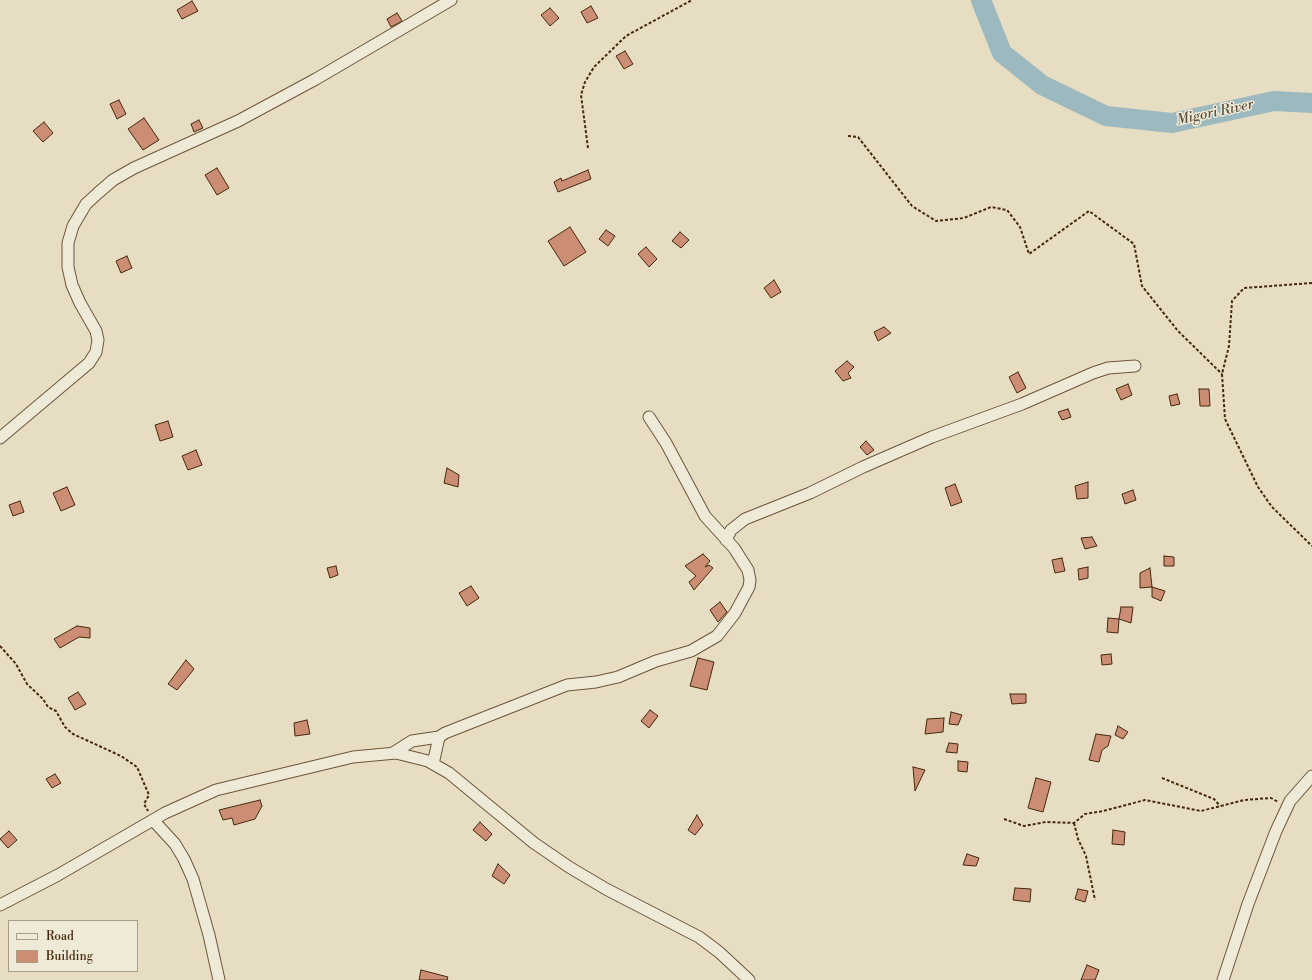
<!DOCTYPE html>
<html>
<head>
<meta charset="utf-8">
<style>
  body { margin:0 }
  #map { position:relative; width:1312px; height:980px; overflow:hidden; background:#e7ddc3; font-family:"Libre Bodoni",serif }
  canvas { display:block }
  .legend { position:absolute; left:8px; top:920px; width:130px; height:52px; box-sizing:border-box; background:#efe9d8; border:1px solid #ab9c86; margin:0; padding:5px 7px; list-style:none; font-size:12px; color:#44290b }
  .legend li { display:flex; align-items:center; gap:8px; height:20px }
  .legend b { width:20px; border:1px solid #ab9c86 }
</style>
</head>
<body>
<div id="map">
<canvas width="1312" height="980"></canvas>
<ul class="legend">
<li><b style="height:5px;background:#efe9d8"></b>Road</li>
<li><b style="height:11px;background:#cc8d75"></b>Building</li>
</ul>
</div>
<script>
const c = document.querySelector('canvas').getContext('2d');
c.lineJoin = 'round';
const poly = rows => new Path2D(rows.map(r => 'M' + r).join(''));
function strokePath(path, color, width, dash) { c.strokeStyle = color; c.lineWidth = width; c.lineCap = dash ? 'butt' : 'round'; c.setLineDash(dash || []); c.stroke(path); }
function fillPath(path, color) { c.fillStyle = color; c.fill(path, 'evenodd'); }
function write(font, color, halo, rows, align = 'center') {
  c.font = font + ' "Libre Bodoni",serif'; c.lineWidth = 3; c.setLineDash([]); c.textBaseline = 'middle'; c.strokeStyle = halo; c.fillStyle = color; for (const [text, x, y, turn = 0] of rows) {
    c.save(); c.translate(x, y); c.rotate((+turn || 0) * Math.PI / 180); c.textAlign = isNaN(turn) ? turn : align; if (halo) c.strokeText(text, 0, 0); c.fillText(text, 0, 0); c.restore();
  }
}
strokePath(poly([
  [981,0,1002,53,1042,85,1106,116,1172,123,1274,101,1312,103]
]), '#9bb9be', 20);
const building = poly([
  [192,1,198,11,182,19,177,10,192,1],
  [591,6,598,18,587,23,581,12,591,6],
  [550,8,559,18,550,26,541,15,550,8],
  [397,13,402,21,391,27,387,19,397,13],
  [625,51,633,64,624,69,616,56,625,51],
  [119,100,126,114,117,119,110,104,119,100],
  [144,118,159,140,143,150,128,129,144,118],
  [199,120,203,128,194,132,191,124,199,120],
  [44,122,53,133,43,142,33,131,44,122],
  [217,168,229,188,217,195,205,175,217,168],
  [588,170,591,179,558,192,554,182,561,178,562,181,588,170],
  [570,227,586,252,564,266,548,241,570,227],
  [606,230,615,236,608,246,599,239,606,230],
  [680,232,689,240,681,248,672,241,680,232],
  [646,247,657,259,649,267,638,254,646,247],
  [127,256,132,268,121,273,116,261,127,256],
  [774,280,781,292,771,298,764,288,774,280],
  [884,327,891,333,878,341,874,332,884,327],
  [847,361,854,367,848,373,851,378,843,381,835,371,847,361],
  [1018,372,1026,388,1017,393,1009,377,1018,372],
  [1128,384,1132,395,1121,400,1116,389,1128,384],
  [1199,389,1209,389,1210,406,1200,406,1199,389],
  [1177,394,1180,404,1171,406,1169,396,1177,394],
  [1068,409,1071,417,1062,420,1058,412,1068,409],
  [168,421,173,437,160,441,155,425,168,421],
  [866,441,874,450,867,455,860,447,866,441],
  [196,450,202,465,188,470,182,456,196,450],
  [447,468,459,475,458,487,444,483,447,468],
  [1088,482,1088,498,1077,499,1075,486,1088,482],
  [955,484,962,502,951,506,945,488,955,484],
  [67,487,75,505,61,511,53,493,67,487],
  [1133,490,1136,500,1125,504,1122,494,1133,490],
  [20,501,24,512,13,516,9,505,20,501],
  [1092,537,1097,546,1085,549,1081,538,1092,537],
  [703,554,710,561,705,567,709,565,713,568,694,590,689,582,696,576,685,566,703,554],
  [1164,556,1174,557,1174,566,1164,566,1164,556],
  [1062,558,1065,571,1055,573,1052,560,1062,558],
  [336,566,338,575,330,578,327,568,336,566],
  [1088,567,1088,578,1079,580,1078,569,1088,567],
  [1150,568,1152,587,1140,588,1140,573,1150,568],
  [471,586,479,598,467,606,459,593,471,586],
  [1152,587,1165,591,1161,601,1152,597,1152,587],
  [720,602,727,612,718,622,710,610,720,602],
  [1121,607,1133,607,1131,623,1119,619,1121,607],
  [1108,618,1119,619,1118,633,1107,632,1108,618],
  [77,626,90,628,90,638,79,637,60,648,54,639,77,626],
  [1111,654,1112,664,1102,665,1101,655,1111,654],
  [698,658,714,662,707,690,690,686,698,658],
  [186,660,194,669,177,690,168,684,186,660],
  [78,692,86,704,75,710,68,698,78,692],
  [1010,694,1026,694,1026,703,1012,704,1010,694],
  [650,710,658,716,649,728,641,721,650,710],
  [951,712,962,715,958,725,949,724,951,712],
  [944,718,943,732,925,734,927,719,944,718],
  [307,720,310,734,295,736,294,723,307,720],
  [1118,726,1128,732,1123,739,1115,735,1118,726],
  [1096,734,1111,736,1108,746,1102,750,1099,762,1089,760,1096,734],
  [949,743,958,744,957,753,946,752,949,743],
  [958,761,968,762,967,772,958,771,958,761],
  [913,767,925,770,915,791,913,767],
  [55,774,61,783,52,788,46,779,55,774],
  [1036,778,1051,782,1043,812,1028,808,1036,778],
  [260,800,262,806,255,819,234,825,232,818,223,820,219,810,260,800],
  [697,815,703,825,695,835,688,830,697,815],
  [480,822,492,834,486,841,473,830,480,822],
  [1113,830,1125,832,1124,845,1112,844,1113,830],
  [9,831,17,840,8,848,0,839,9,831],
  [967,854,979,858,976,866,963,865,967,854],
  [498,864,510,875,504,884,492,876,498,864],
  [1015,888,1031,889,1030,902,1013,900,1015,888],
  [1078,889,1088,891,1085,902,1075,899,1078,889],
  [1087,965,1099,970,1095,980,1081,980,1087,965],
  [421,970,448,977,447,980,419,980,421,970]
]);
fillPath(building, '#cc8d75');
strokePath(building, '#44290b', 1);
const minor = poly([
  [0,438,89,363,96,352,98,340,96,331,80,303,72,285,68,267,68,243,73,226,86,204,98,193,113,180,134,168,238,121,316,79,451,0],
  [726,540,731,530,745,519,810,493,863,467,932,437,1022,404,1093,373,1108,368,1135,366],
  [393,753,412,741,439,737],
  [433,764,439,737,445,733,567,685,596,682,618,677,656,661,691,651,717,636,735,613,749,587,750,580,748,570,734,548,705,516,666,443,649,417],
  [153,820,175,844,184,859,193,879,209,935,219,980],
  [0,905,58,875,165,813,216,790,353,757,396,753,428,761,449,773,534,843,569,867,606,889,699,937,719,952,749,980],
  [1223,980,1248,904,1276,831,1290,801,1312,776]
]);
strokePath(minor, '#6d5639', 13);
strokePath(poly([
  [848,136,858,137,912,206,936,221,964,218,991,207,1007,210,1020,227,1029,254,1089,211,1134,244,1142,286,1178,331,1222,374],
  [588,148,581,95,585,82,594,67,626,36,692,0],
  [1312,283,1244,288,1232,301,1229,346,1222,374,1225,419,1258,487,1272,507,1312,546],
  [0,646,16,664,27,684,43,699,48,707,56,711,65,727,73,734,121,756,137,767,149,795,144,804,148,811],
  [1162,778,1214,799,1220,806],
  [1004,819,1024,826,1046,822,1074,823,1085,814,1103,811,1145,800,1201,811,1244,800,1271,798,1278,802],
  [1074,823,1078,839,1086,856,1095,900]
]), '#44290b', 2, [3, 2]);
strokePath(minor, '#efe9d8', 11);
write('italic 14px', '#5a4d38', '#efe9d8', [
  ["Migori River",1215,113,-12]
]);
</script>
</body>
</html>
